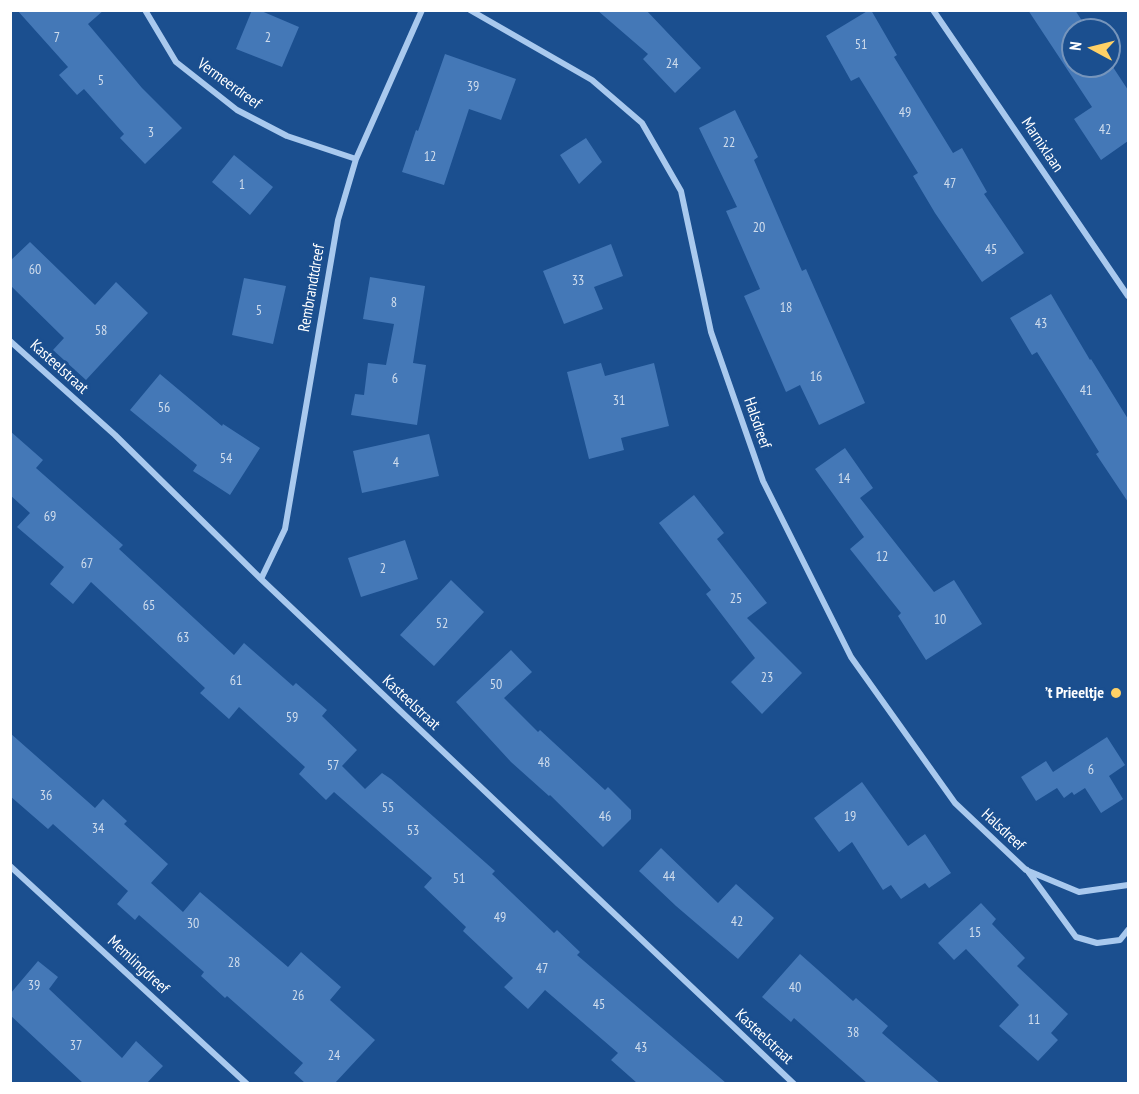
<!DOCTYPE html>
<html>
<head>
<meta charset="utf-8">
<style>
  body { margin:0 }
  #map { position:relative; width:1139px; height:1094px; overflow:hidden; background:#1b4f8f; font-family:"PT Sans Narrow",sans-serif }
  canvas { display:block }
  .frame { position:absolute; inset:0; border:12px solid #fff; pointer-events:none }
  .north { position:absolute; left:1061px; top:18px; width:60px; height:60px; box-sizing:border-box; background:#1b4f8f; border:2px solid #7695bc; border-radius:50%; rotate:277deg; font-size:16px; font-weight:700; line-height:24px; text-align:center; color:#fff }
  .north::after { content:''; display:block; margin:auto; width:21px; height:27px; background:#ffd166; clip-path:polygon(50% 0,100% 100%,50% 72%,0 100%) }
</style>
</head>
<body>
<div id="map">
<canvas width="1139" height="1094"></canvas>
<div class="frame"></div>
<div class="north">N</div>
</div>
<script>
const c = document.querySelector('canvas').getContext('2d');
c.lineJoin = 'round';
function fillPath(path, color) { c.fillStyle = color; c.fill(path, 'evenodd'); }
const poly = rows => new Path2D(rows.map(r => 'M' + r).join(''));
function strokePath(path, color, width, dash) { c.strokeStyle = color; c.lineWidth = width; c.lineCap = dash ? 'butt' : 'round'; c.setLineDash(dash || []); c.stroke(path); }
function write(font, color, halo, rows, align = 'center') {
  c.font = font + ' "PT Sans Narrow",sans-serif'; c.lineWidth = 6; c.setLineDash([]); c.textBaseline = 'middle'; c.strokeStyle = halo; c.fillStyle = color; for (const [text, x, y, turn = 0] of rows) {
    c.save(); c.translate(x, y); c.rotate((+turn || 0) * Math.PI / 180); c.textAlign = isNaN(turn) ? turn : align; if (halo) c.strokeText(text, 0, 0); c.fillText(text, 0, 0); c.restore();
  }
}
fillPath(poly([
  [17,10,104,10,88,24,142,88,182,128,145,164,120,138,124,134,84,89,77,95,59,75,68,67],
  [252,10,259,10,299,27,282,67,236,49],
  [597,10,646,10,701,68,675,93,643,59,648,54],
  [869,10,871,10,897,55,894,57,953,153,962,148,987,192,984,194,1024,253,982,282,935,213,913,176,918,173,859,77,851,81,826,36],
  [1028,10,1075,10,1088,30,1073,30,1073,66,1109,66,1109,61,1128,90,1128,141,1101,160,1074,119,1092,107],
  [445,54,516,79,501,120,469,109,444,185,402,172,416,130,418,131],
  [735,110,758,157,754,160,802,271,806,269,865,403,819,425,800,385,786,392,744,296,760,289,726,211,737,207,699,128],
  [586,138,602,162,579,184,560,155],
  [234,155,273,187,250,215,212,182],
  [30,242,95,305,116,282,148,313,86,380,53,350,64,338,10,285,10,261],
  [611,244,623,276,594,287,603,309,564,324,543,271],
  [370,277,425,286,413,363,426,365,417,425,351,415,355,394,364,395,368,363,386,365,394,324,363,319],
  [244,278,286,286,273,344,232,335],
  [1051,294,1090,360,1091,359,1128,419,1128,502,1096,454,1099,452,1037,352,1032,355,1010,318],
  [601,363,605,376,654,363,669,426,621,438,624,450,589,459,567,372],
  [160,374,222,426,223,424,260,448,230,495,193,471,197,465,130,410],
  [10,431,43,460,36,468,123,545,119,549,234,655,244,643,293,686,296,683,327,710,322,716,357,750,342,766,365,789,382,773,391,779,495,871,492,874,554,933,557,930,580,952,577,955,726,1083,637,1083,611,1060,618,1053,545,990,528,1009,504,987,513,978,463,931,466,927,424,887,432,878,334,792,326,800,299,774,305,767,239,707,229,719,200,693,205,688,91,582,73,604,50,584,64,567,17,527,30,513,10,495],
  [429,434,439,476,362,493,353,451],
  [845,448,873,488,860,498,934,592,954,580,982,624,926,660,898,616,901,613,850,549,864,537,815,469],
  [694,495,724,533,717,539,767,603,747,618,802,673,762,714,731,682,755,658,706,594,711,590,659,523],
  [405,540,418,579,361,597,348,558],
  [451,580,484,612,434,666,400,635],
  [511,650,532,672,504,698,538,732,540,730,605,790,608,787,631,810,631,819,603,847,550,795,549,796,511,762,456,702],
  [10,733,95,808,103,799,127,821,124,824,168,864,151,883,183,912,200,892,288,967,301,952,341,987,330,1000,375,1040,335,1083,305,1083,294,1073,303,1063,227,996,225,998,201,976,204,972,139,915,135,920,117,904,128,891,53,824,48,829,10,796],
  [1107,737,1125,765,1109,776,1123,799,1101,813,1085,788,1074,795,1072,792,1064,798,1057,788,1036,801,1021,777,1046,761,1053,772],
  [862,782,908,846,925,834,951,873,929,888,925,883,901,899,891,885,883,890,852,842,839,852,814,818],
  [661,848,718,903,736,884,774,918,738,959,676,906,639,871],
  [981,903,996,919,992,924,1025,958,1017,966,1068,1014,1051,1033,1058,1040,1038,1061,999,1026,1019,1005,966,949,954,960,938,943],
  [800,954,853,1001,856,998,888,1026,882,1033,940,1083,867,1083,794,1018,791,1022,762,997],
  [38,961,58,977,49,989,122,1058,136,1041,163,1066,147,1083,83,1083,10,1015,10,994]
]), '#4478b7');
strokePath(poly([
  [145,10,176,62,237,110,287,136,356,159],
  [470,10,592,80,642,123,681,191,711,332,763,481,851,657,955,803,1026,870,1079,892,1128,885],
  [933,10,1128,296],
  [10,341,115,435,261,579,794,1084],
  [261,579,285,529,338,220,356,159,422,10],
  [10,866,247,1084],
  [1027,870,1076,937,1097,943,1120,940,1128,930]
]), '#a9c9ee', 6);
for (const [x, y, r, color] of [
  [1116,693,6,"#ffd166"]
]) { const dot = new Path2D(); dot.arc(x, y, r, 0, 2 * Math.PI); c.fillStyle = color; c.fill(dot); strokePath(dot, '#1b4f8f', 2); }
write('14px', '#d0dded', null, [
  ["7",57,38],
  ["2",268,38],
  ["51",861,45],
  ["24",672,64],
  ["5",101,81],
  ["39",473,87],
  ["49",905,113],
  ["42",1105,130],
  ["3",151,133],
  ["22",729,143],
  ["12",430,157],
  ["47",950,184],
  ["1",242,185],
  ["20",759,228],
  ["45",991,250],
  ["60",35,270],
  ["33",578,281],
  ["8",394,303],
  ["18",786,308],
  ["5",259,311],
  ["43",1041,324],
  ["58",101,331],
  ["16",816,377],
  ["6",395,379],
  ["41",1086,391],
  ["31",619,401],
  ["56",164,408],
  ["54",226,459],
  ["4",396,463],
  ["14",844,479],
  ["69",50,517],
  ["12",882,557],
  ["67",87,564],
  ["2",383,569],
  ["25",736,599],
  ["65",149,606],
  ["10",940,620],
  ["52",442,624],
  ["63",183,638],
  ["23",767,678],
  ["61",236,681],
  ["50",496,685],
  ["59",292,718],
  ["48",544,763],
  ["57",333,766],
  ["6",1091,770],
  ["36",46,796],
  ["55",388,808],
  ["46",605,817],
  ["19",850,817],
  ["34",98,829],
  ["53",413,831],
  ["44",669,877],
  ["51",459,879],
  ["49",500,918],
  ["42",737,922],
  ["30",193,924],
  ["15",975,933],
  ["28",234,963],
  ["47",542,969],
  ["39",34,986],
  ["40",795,988],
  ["26",298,996],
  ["45",599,1005],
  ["11",1034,1020],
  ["38",853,1033],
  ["37",76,1046],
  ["43",641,1048],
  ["24",334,1056]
]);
write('16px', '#fff', '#1b4f8f', [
  ["Vermeerdreef",229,84,36],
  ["Marnixlaan",1042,145,56],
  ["Rembrandtdreef",312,288,-80],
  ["Kasteelstraat",59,367,42],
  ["Halsdreef",757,423,71],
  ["Kasteelstraat",411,703,43],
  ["Halsdreef",1003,830,43],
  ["Memlingdreef",138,965,43],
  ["Kasteelstraat",764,1037,43]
]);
write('bold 16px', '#fff', '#1b4f8f', [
  ["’t Prieeltje",1104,693]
], 'right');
</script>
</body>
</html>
